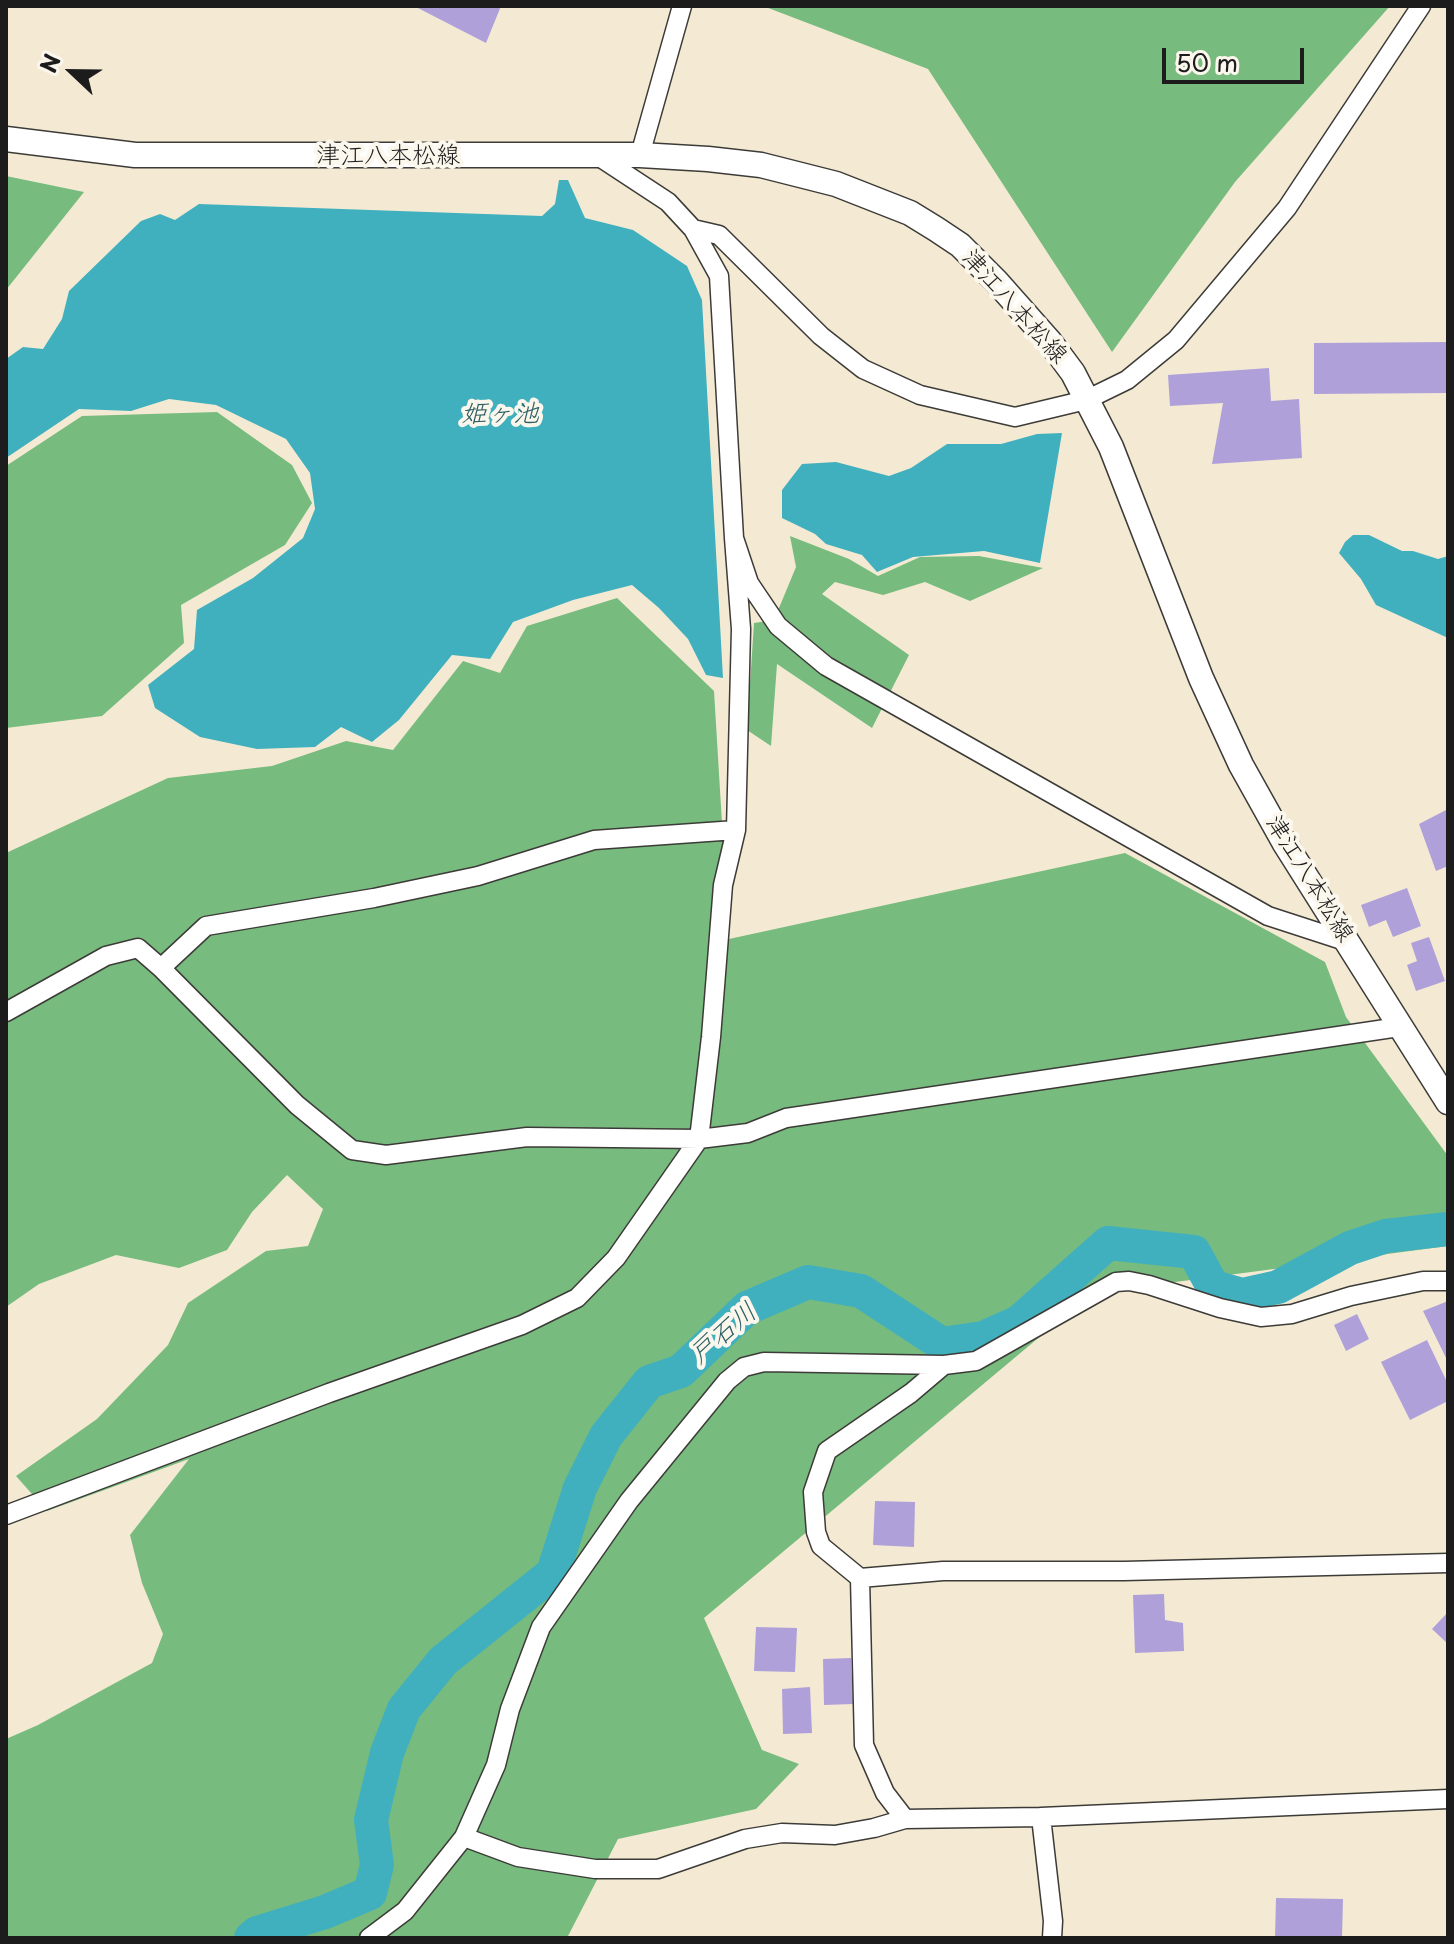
<!DOCTYPE html>
<html>
<head>
<meta charset="utf-8">
<style>
  body { margin:0 }
  #map { position:relative; width:1454px; height:1944px; overflow:hidden; background:#f4ead3; font-family:"Playpen Sans",sans-serif }
  canvas { display:block }
  .frame { position:absolute; inset:0; border:8px solid #1c1c1c; pointer-events:none }
  .north { position:absolute; left:32px; top:32px; width:80px; height:80px; -webkit-text-stroke:6px #fbf7ec; paint-order:stroke; rotate:292deg; font-size:22px; font-weight:700; line-height:32px; text-align:center; color:#1c1c1c }
  .north::after { content:''; display:block; margin:auto; width:28px; height:36px; background:#1c1c1c; clip-path:polygon(50% 0,100% 100%,50% 72%,0 100%) }
  .scale { position:absolute; left:1162px; top:48px; width:142px; height:36px; box-sizing:border-box; border:4px solid #1c1c1c; border-top:0; padding-left:10px; font-size:24px; line-height:28px; white-space:nowrap; color:#1c1c1c; -webkit-text-stroke:6px #fbf7ec; paint-order:stroke }
</style>
</head>
<body>
<div id="map">
<canvas width="1454" height="1944"></canvas>
<div class="frame"></div>
<div class="north">N</div>
<div class="scale">50 m</div>
</div>
<script>
const c = document.querySelector('canvas').getContext('2d');
c.lineJoin = 'round';
function fillPath(path, color) { c.fillStyle = color; c.fill(path, 'evenodd'); }
const poly = rows => new Path2D(rows.map(r => 'M' + r).join(''));
function strokePath(path, color, width, dash) { c.strokeStyle = color; c.lineWidth = width; c.lineCap = dash ? 'butt' : 'round'; c.setLineDash(dash || []); c.stroke(path); }
function write(font, color, halo, rows, align = 'center') {
  c.font = font + ' "Playpen Sans","Klee One",sans-serif'; c.lineWidth = 8; c.setLineDash([]); c.textBaseline = 'middle'; c.strokeStyle = halo; c.fillStyle = color; for (const [text, x, y, turn = 0] of rows) {
    c.save(); c.translate(x, y); c.rotate((+turn || 0) * Math.PI / 180); c.textAlign = isNaN(turn) ? turn : align; if (halo) c.strokeText(text, 0, 0); c.fillText(text, 0, 0); c.restore();
  }
}
fillPath(poly([
  [763,6,1390,6,1235,182,1112,352,928,69],
  [6,176,84,192,6,290],
  [217,412,292,465,312,503,285,545,181,605,184,643,102,716,6,728,6,466,82,416],
  [790,536,849,559,878,576,920,557,979,556,1043,568,970,601,925,582,883,595,835,582,822,594,909,655,872,728,777,664,771,746,747,730,754,623,774,620,796,567],
  [617,598,714,691,729,939,1125,853,1325,962,1346,1017,1448,1156,1448,1246,1092,1293,704,1618,762,1750,799,1764,756,1809,618,1839,567,1938,6,1938,6,1739,38,1725,152,1663,163,1634,142,1583,130,1535,189,1459,47,1511,16,1476,97,1419,168,1345,188,1303,266,1251,308,1246,323,1209,287,1175,252,1212,227,1250,179,1268,116,1255,39,1284,6,1307,6,853,168,778,272,766,346,741,393,750,463,661,500,673,527,626]
]), '#77bb7e');
fillPath(poly([
  [559,180,568,180,585,218,633,230,687,266,702,300,723,678,706,675,688,639,659,608,632,585,573,600,513,622,490,659,452,655,399,720,372,742,341,727,315,747,257,749,200,737,155,708,148,685,194,649,197,610,253,578,303,538,315,509,310,473,286,439,216,405,169,399,131,411,79,409,6,458,6,359,23,347,43,349,62,319,69,291,141,221,160,214,175,220,199,204,542,216,555,204],
  [1062,433,1040,563,984,551,913,557,877,572,862,555,826,544,815,534,782,518,782,490,802,464,836,462,889,476,911,468,947,444,1001,444,1037,434],
  [1353,535,1369,535,1402,551,1413,551,1438,559,1448,556,1448,638,1376,605,1361,579,1339,553,1345,542]
]), '#41b0be');
strokePath(poly([
  [251,1938,257,1933,325,1912,370,1893,377,1865,371,1820,387,1753,404,1709,443,1661,553,1573,580,1488,606,1436,649,1382,681,1371,747,1308,808,1282,861,1291,942,1344,983,1338,1019,1322,1108,1243,1194,1252,1213,1287,1242,1295,1278,1287,1350,1248,1386,1236,1448,1229]
]), '#41b0be', 34);
fillPath(poly([
  [414,6,501,6,486,43],
  [1448,342,1448,393,1314,394,1314,343],
  [1269,368,1271,401,1299,399,1302,458,1212,464,1223,403,1170,406,1168,375],
  [1448,809,1448,866,1436,871,1419,824],
  [1407,888,1421,926,1393,937,1386,920,1369,927,1361,905],
  [1429,937,1445,981,1416,991,1407,965,1417,961,1411,943],
  [1448,1301,1448,1362,1423,1311],
  [1357,1314,1369,1339,1346,1351,1334,1325],
  [1427,1340,1448,1384,1448,1401,1410,1420,1381,1362],
  [875,1501,915,1502,914,1547,873,1545],
  [1164,1594,1165,1620,1183,1623,1184,1651,1135,1653,1133,1595],
  [1448,1612,1448,1644,1432,1629],
  [756,1627,797,1628,795,1672,754,1671],
  [851,1658,853,1704,824,1705,823,1659],
  [810,1687,812,1733,783,1734,782,1689],
  [1276,1898,1343,1899,1342,1938,1275,1938]
]), '#afa0d9');
const minor = poly([
  [640,155,682,6],
  [598,156,668,202,693,229,719,276,734,538,749,583,778,626,826,666,1268,916,1348,942],
  [693,229,719,235,821,336,863,369,920,395,1015,417,1086,400,1127,380,1176,340,1287,208,1421,6],
  [161,968,206,926,374,898,478,876,594,840,736,830],
  [6,1012,106,956,138,948,161,968,297,1105,352,1150,386,1155,527,1137,699,1139,748,1133,786,1118,1399,1027],
  [944,1365,911,1393,827,1451,813,1492,816,1532,821,1546,860,1578,943,1571,1124,1571,1448,1563],
  [6,1515,329,1393,522,1325,577,1298,616,1258,699,1139,711,1037,723,885,736,830,741,629,734,538],
  [860,1578,864,1745,885,1793,905,1819],
  [1041,1817,1053,1921,1052,1938],
  [464,1837,518,1857,595,1869,658,1869,745,1839,782,1833,835,1835,874,1828,905,1819,1041,1817,1448,1799],
  [369,1938,405,1911,464,1837,496,1765,510,1709,541,1627,629,1501,727,1381,744,1367,764,1362,944,1365,976,1361,1116,1282,1129,1281,1149,1285,1220,1308,1261,1317,1292,1314,1351,1296,1423,1281,1448,1281]
]);
const major = poly([
  [6,139,135,155,640,155,708,159,761,165,836,184,910,213,936,229,960,245,996,281,1050,342,1073,373,1111,447,1201,678,1241,765,1284,842,1448,1102]
]);
strokePath(minor, '#3c3b37', 21);
strokePath(major, '#3c3b37', 27);
strokePath(minor, '#fff', 18);
strokePath(major, '#fff', 24);
write('24px', '#1c1c1c', '#fbf7ec', [
  ["津江八本松線",388,156],
  ["津江八本松線",1014,307,48],
  ["津江八本松線",1309,879,58]
]);
write('italic 26px', '#2d5f65', '#fbf7ec', [
  ["姫ヶ池",500,415],
  ["戸石川",724,1334,-40]
]);
</script>
</body>
</html>
